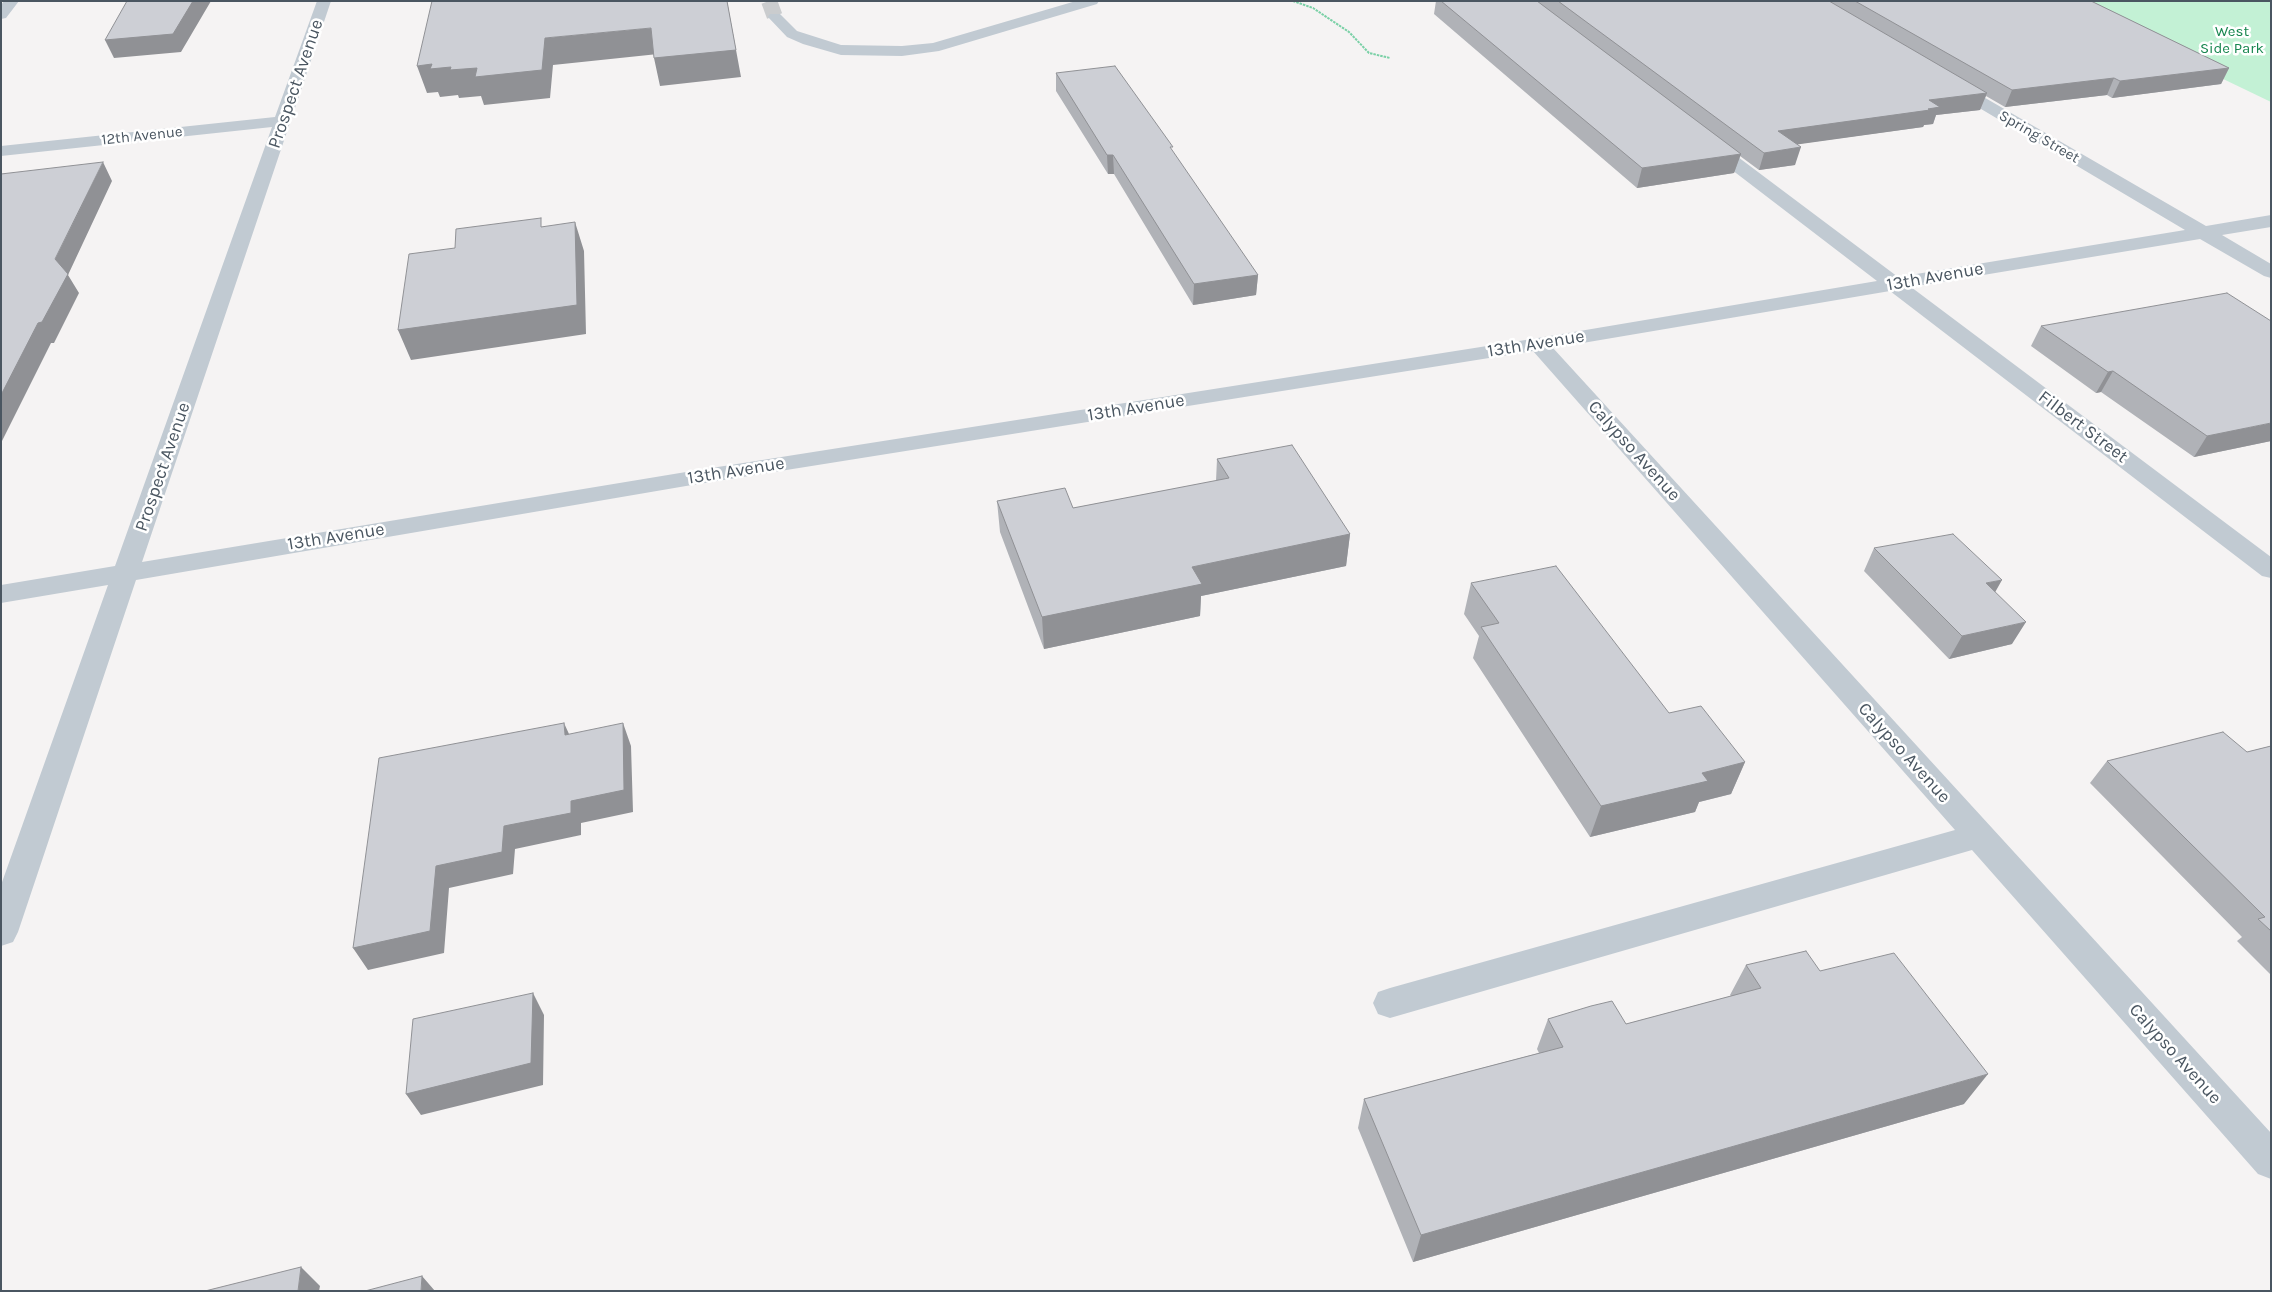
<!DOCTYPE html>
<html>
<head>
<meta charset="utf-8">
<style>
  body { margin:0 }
  #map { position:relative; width:2272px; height:1292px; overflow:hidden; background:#f5f3f3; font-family:Karla,sans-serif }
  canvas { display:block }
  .frame { position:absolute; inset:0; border:2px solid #4a5661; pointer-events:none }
</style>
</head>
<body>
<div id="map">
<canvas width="2272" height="1292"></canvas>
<div class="frame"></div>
</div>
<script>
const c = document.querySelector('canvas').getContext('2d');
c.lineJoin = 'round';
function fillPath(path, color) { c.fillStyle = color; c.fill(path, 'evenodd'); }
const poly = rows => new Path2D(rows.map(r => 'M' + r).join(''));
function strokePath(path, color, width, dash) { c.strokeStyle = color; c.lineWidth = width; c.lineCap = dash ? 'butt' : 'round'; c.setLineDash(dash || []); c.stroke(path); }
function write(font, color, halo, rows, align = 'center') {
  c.font = font + ' Karla,sans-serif'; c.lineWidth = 5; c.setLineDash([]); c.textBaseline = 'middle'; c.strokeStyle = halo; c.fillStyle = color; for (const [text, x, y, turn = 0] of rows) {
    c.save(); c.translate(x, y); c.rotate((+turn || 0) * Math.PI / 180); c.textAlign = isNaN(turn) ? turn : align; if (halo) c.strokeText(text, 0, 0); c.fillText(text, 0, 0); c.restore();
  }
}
fillPath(poly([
  [2061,1,2271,1,2271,102]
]), '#c3f1d5');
strokePath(poly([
  [769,1,775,17]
]), '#caccce', 16, [16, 8]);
strokePath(poly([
  [1293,1,1313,8,1349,32,1369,53,1390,58]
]), '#7ad0a6', 2, [2.5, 1]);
fillPath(poly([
  [4,1,19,1,6,18,1,19,1,5,4,1],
  [317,1,331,1,142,562,686,472,1538,338,1877,281,1702,147,1699,143,1702,139,1708,138,1714,139,1898,277,2185,230,1944,87,1942,84,1944,81,1950,79,1956,81,2206,226,2271,215,2271,227,2222,235,2271,264,2271,278,2264,276,2200,239,1911,287,2271,557,2271,578,2262,576,1890,291,1553,348,2271,1133,2271,1179,2258,1174,1972,850,1390,1018,1378,1014,1373,1003,1378,992,1390,988,1955,830,1533,351,686,486,136,580,18,932,13,942,1,946,1,885,108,585,1,603,1,585,115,566,272,127,1,156,1,146,275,117,317,1],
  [1076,1,1099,1,1097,4,939,51,902,56,841,55,803,44,787,37,768,17,770,14,780,14,797,31,841,45,902,46,933,43,1076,1]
]), '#c1cad2');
fillPath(poly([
  [1436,1,2091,1,2229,68,2221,84,2112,98,2107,95,2005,107,1986,96,1980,110,1936,115,1933,124,1924,125,1923,127,1797,144,1795,165,1759,170,1740,156,1734,173,1637,188,1434,14],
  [1056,73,1258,275,1256,295,1193,305,1114,174,1108,174,1056,91],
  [2041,326,2271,441,2194,457,2101,392,2096,393,2031,346],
  [1217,459,1350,534,1346,566,1201,596,1200,616,1044,649,1000,532,997,501,1073,508,1216,481],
  [1874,548,1995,592,2012,644,1949,659,1864,571],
  [1471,583,1669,713,1745,762,1731,794,1699,802,1695,812,1590,837,1473,658,1479,636,1464,614],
  [2271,746,2271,975,2237,941,2242,937,2090,783,2107,761,2247,752],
  [1746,965,1820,971,1964,1104,1413,1262,1358,1128,1364,1099,1539,1053,1537,1049,1548,1019,1626,1024,1731,996,1730,995]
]), '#b0b2b7');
fillPath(poly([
  [193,1,211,1,181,52,114,58,105,40],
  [727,1,741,77,660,86,654,58],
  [651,28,658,54,553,65,550,98,484,105,481,96,459,98,458,95,440,97,438,92,427,93,417,66,545,38],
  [2229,68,2221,84,2112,98,2120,81],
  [2114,78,2107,95,2005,107,2012,90],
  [1987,93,1980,110,1936,115,1933,124,1924,125,1923,127,1772,148,1778,131,1929,100],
  [1801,147,1795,165,1759,170,1764,153],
  [1741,154,1734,173,1637,188,1642,168],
  [1107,155,1113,155,1114,174,1108,174],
  [103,162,112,181,68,275,79,293,54,343,51,343,1,443,1,395,55,259],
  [575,222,584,251,586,334,411,360,398,330],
  [1258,275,1256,295,1193,305,1194,284],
  [2113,371,2101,392,2096,393,2108,372],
  [2271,423,2271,441,2194,457,2207,436],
  [1350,534,1346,566,1201,596,1200,616,1044,649,1042,617,1192,567],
  [2002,580,1989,603,1986,583],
  [2026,622,2012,644,1949,659,1962,636],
  [564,723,574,745,565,735],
  [623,723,631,746,633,812,581,823,581,835,515,849,513,874,449,888,444,953,368,970,353,948,436,866,504,826,571,801],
  [1745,762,1731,794,1699,802,1695,812,1590,837,1601,806,1702,773],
  [533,993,544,1015,543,1085,421,1115,406,1094],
  [1988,1074,1964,1104,1413,1262,1421,1235],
  [301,1267,320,1286,319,1291,298,1291],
  [422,1276,435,1291,421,1291]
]), '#909195');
const building = poly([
  [127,1,193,1,173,34,105,40,127,1],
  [432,1,727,1,736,50,654,58,651,28,545,38,542,70,475,77,477,68,450,70,451,67,430,69,432,64,417,66,432,1],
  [1441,1,1537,1,1741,154,1642,168,1441,1],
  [1558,1,1829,1,1987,93,1929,100,1940,107,1928,109,1930,110,1778,131,1801,147,1764,153,1558,1],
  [1855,1,2091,1,2229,68,2120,81,2114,78,2012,90,1855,1],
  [1115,66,1173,147,1170,147,1258,275,1194,284,1113,155,1107,155,1056,73,1115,66],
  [103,162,55,259,68,274,42,322,38,323,1,395,1,174,103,162],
  [541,218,541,227,575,222,577,305,398,330,409,254,455,248,456,229,541,218],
  [2227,293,2271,321,2271,423,2207,436,2113,371,2108,372,2041,326,2227,293],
  [1292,445,1350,534,1192,567,1202,584,1042,617,997,501,1065,488,1073,508,1229,478,1217,459,1292,445],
  [1953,534,2002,580,1986,583,2026,622,1962,636,1874,548,1953,534],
  [1556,566,1669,713,1701,706,1745,762,1702,773,1708,781,1601,806,1481,627,1499,623,1471,583,1556,566],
  [564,723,565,735,623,723,624,790,571,801,571,813,504,826,502,852,436,866,430,931,353,948,379,758,564,723],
  [2223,732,2247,752,2271,746,2271,931,2258,919,2265,917,2107,761,2223,732],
  [1806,951,1820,971,1894,953,1988,1074,1421,1235,1364,1099,1563,1047,1548,1019,1591,1006,1612,1001,1626,1024,1761,988,1746,965,1806,951],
  [533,993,531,1063,406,1094,413,1019,533,993],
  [301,1267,298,1291,205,1291,301,1267],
  [422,1276,421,1291,365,1291,422,1276]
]);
fillPath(building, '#cdcfd5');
strokePath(building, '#909195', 1);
write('15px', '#17864f', '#fff', [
  ["West",2232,32],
  ["Side Park",2232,49]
]);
write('15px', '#4a5661', '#fff', [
  ["12th Avenue",142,136,-6],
  ["Spring Street",2039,137,30]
]);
write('18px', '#4a5661', '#fff', [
  ["Prospect Avenue",296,84,-71],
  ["13th Avenue",1935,277,-10],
  ["13th Avenue",1536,344,-9],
  ["13th Avenue",1136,408,-9],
  ["Filbert Street",2083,427,37],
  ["Calypso Avenue",1634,451,48],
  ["Prospect Avenue",163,467,-71],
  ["13th Avenue",736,471,-9],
  ["13th Avenue",336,537,-9],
  ["Calypso Avenue",1904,753,48],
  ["Calypso Avenue",2175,1054,48]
]);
</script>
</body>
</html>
